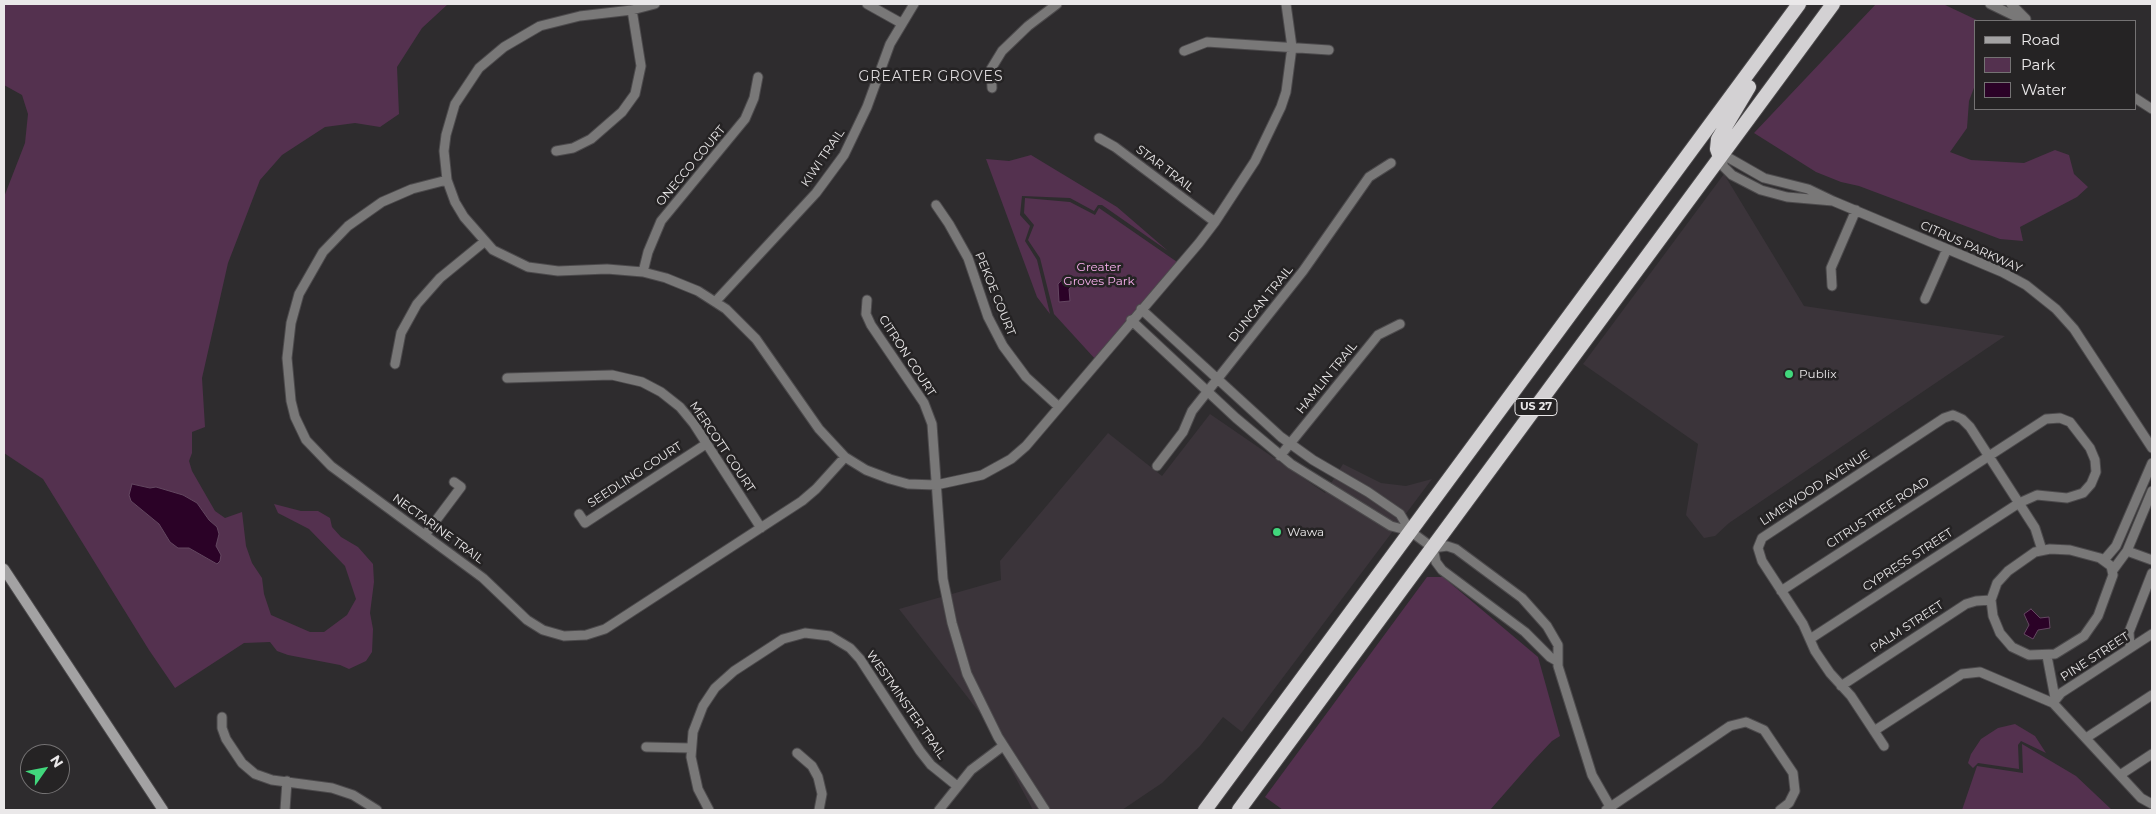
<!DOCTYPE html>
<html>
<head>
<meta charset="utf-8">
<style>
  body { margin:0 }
  #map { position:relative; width:2156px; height:814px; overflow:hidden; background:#2e2c2e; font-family:Montserrat,sans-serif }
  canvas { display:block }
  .frame { position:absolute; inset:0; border:5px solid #eae8e9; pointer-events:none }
  .legend { position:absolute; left:1974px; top:20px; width:162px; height:90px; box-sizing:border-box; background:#252324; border:1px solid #747273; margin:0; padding:6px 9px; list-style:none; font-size:15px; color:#eae8e9 }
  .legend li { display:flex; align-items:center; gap:10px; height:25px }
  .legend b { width:25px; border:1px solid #747273 }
  .north { position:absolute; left:20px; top:744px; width:50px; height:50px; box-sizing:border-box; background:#252324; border:1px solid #747273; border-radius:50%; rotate:57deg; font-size:14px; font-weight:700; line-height:20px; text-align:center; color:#eae8e9 }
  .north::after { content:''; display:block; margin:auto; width:18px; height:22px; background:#41d77c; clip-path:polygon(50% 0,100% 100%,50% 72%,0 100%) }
</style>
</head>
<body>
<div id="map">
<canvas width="2156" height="814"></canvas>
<div class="frame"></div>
<ul class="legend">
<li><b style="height:6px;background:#a3a2a3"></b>Road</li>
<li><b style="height:14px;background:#54314f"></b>Park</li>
<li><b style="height:14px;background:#2b0227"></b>Water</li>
</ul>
<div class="north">N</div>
</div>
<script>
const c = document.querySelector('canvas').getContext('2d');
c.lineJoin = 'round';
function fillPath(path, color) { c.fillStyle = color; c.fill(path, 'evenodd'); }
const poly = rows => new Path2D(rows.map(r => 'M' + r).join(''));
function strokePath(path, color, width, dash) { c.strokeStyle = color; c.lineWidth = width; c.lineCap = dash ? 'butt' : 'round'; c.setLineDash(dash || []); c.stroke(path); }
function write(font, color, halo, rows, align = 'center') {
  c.font = font + ' Montserrat,sans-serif'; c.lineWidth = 5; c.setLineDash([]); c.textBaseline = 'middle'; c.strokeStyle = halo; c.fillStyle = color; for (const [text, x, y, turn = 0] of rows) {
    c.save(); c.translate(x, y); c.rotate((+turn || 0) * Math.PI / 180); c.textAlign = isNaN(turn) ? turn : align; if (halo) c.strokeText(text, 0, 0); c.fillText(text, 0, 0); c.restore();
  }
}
fillPath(poly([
  [1724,174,1804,306,2005,336,1729,523,1715,536,1704,538,1686,515,1698,444,1583,364],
  [1210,414,1325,493,1343,464,1381,483,1406,486,1432,479,1242,732,1223,717,1200,746,1162,783,1122,810,1033,810,983,717,899,609,1001,580,1000,561,1108,433,1162,476]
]), '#3b343a');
fillPath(poly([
  [4,4,448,4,422,28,397,67,399,114,380,127,355,123,325,127,282,155,260,180,228,263,202,378,205,427,192,432,192,453,189,461,192,471,215,511,225,518,242,512,246,546,252,563,262,578,264,594,271,615,310,632,324,632,347,615,356,599,345,566,309,529,278,513,274,504,301,511,318,511,330,518,332,527,341,537,358,547,373,564,374,582,370,613,373,629,372,652,366,661,349,669,340,665,288,655,277,651,270,642,244,643,175,688,149,650,43,479,4,453,4,197,25,143,28,114,22,95,4,85],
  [132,484,150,488,156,487,183,495,197,503,209,520,217,527,219,534,216,546,217,564,189,548,170,542,159,524,131,501],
  [1876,4,1943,4,1979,21,1975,21,1975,85,1969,101,1967,128,1950,152,1971,160,2024,163,2055,150,2069,155,2074,174,2088,187,2077,197,2020,227,2023,241,2000,239,1859,186,1841,182,1816,172,1754,133],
  [1031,155,1117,207,1168,251,1102,205,1098,205,1094,211,1070,198,1022,196,1020,215,1030,226,1025,241,1037,260,1050,314,1037,297,986,159,1009,161],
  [1025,198,1070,202,1095,215,1099,208,1180,264,1096,360,1054,314,1040,258,1028,240,1034,225,1024,213],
  [1427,577,1443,577,1538,657,1560,736,1552,741,1533,761,1490,810,1283,810,1265,797],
  [2015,724,2035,736,2046,753,2021,741,2018,745,2019,769,1978,763,1973,768,1968,763,1971,754,1981,739,1998,728],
  [2022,744,2076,776,2112,810,1962,810,1977,766,2023,773]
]), '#54314f');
const water = poly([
  [1067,275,1076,282,1069,289,1070,301,1059,302,1058,284,1067,275],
  [132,484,150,488,156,487,183,495,197,503,209,520,217,527,219,534,216,546,221,555,220,561,217,564,189,548,178,548,170,542,159,524,131,501,129,495,132,484],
  [2031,609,2040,618,2049,617,2050,628,2038,630,2033,639,2024,634,2029,625,2024,614,2031,609]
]);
fillPath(water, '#2b0227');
strokePath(water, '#644761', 1);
const minor = poly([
  [655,4,632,10,580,16,540,26,504,47,479,68,455,104,446,135,444,151,447,180,455,202,464,217,493,250,528,267,558,271,607,269,643,272,666,278,698,291,726,309,756,339,819,429,845,457,866,470,890,479,908,484,936,485,982,475,1011,459,1026,446,1199,243,1215,222,1255,161,1281,107,1286,92,1292,47,1286,4],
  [867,4,901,23],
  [1990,4,2025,21],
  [2011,4,2026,19],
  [1184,51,1207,42,1329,50],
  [992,88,991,69,1002,51,1028,26,1057,4],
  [2135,98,2152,109],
  [1099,138,1115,147,1215,222],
  [556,151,573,148,591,139,622,112,635,94,641,66,632,10],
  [447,180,412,189,382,202,348,226,323,252,299,294,291,323,287,358,291,401,295,417,306,440,331,466,483,578,527,620,543,630,564,636,586,635,605,629,802,501,816,489,845,457],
  [1833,201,1808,189,1764,178,1729,158,1720,157,1724,167,1732,175,1761,190,1787,197,1833,201,2002,272,2026,285,2056,309,2074,329,2152,448],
  [936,205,949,224,968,258,988,317,1003,346,1026,377,1059,407],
  [643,272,648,252,661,221,745,119,754,98,758,77],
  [1832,286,1831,268,1856,210],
  [1925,299,1947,249],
  [867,300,866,314,871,325,924,403,932,424,943,579,952,623,967,674,998,737,1045,810],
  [715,302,816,193,844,155,867,107,890,44,914,4],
  [1141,309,1281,437,1313,460,1368,492,1400,514,1410,531],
  [1131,320,1236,418,1291,464,1391,526,1410,531,1433,548],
  [395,364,401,333,417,304,440,278,484,242],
  [507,378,612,375,642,382,661,392,680,407,694,424,761,528],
  [1280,456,1378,335,1400,324],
  [1157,466,1183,432,1192,411,1303,271,1369,177,1391,163],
  [579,514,585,523,706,444],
  [425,535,461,487,454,482],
  [1433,548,1447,546,1456,549,1522,598,1547,626,1558,645,1558,666,1592,775,1612,810],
  [1433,548,1436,562,1442,570,1525,632,1550,657,1557,661],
  [2050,549,2070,550,2100,558,2111,566,2113,575,2098,616,2084,636,2055,654,2029,655,2012,647,2000,633,1993,616,1991,600,1997,583,2008,571,2035,552,2050,549],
  [2127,551,2152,560],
  [2104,560,2116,546,2152,463],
  [2113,570,2127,551,2152,491],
  [1781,591,2046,419,2060,418,2070,422,2090,448,2095,460,2096,472,2091,484,2083,493,2067,498,2037,495,2019,503,1810,639],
  [2130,648,2129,632,2152,573],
  [2047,656,2055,698],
  [1841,686,1966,604,1976,601,1991,600],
  [2053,703,2061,693,2152,634],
  [222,717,222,728,226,739,242,763,255,774,272,780,332,788,353,795,377,810],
  [1874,731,1962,674,1980,672,2053,703,2141,798,2152,804],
  [2086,738,2152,695],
  [1884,746,1851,696,1830,673,1815,651,1803,624,1762,561,1758,548,1762,538,1944,418,1953,415,1962,419,1970,427,2035,528,2042,550],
  [646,747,691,748],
  [797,753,812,766,818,777,822,794,819,810],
  [2120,775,2152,754],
  [285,810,287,781],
  [709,810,698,789,691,757,693,732,703,706,715,688,734,671,783,639,805,633,830,636,850,648,860,659,920,751,931,765,957,786],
  [939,810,971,770,1003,746],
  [1606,810,1730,726,1746,722,1764,730,1793,773,1795,791,1789,803,1780,810]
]);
const secondary = poly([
  [4,569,163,810]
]);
const trunk = poly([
  [1720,157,1717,149,1718,139,1749,87],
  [1205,810,1799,4],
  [1239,810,1833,4]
]);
strokePath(minor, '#4c4a4c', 11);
strokePath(secondary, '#4c4a4c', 12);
strokePath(trunk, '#4c4a4c', 16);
strokePath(minor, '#797878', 9);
strokePath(secondary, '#a3a2a3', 10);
strokePath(trunk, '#d3d1d3', 14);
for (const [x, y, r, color] of [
  [1789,374,5,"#41d77c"],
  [1277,532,5,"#41d77c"]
]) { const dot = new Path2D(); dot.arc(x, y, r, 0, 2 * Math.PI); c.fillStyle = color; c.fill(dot); strokePath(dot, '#252324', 2); }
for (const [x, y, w] of [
  [1536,407,42]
]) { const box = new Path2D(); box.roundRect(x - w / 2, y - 8.5, w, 17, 4); c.fillStyle = '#252324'; c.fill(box); strokePath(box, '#eae8e9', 1); }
write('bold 11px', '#eae8e9', null, [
  ["US 27",1536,407]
]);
write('12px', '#eae8e9', '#252324', [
  ["KIWI TRAIL",823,158,-56],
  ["ONECCO COURT",691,166,-50],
  ["STAR TRAIL",1165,169,37],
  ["CITRUS PARKWAY",1971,247,24],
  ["PEKOE COURT",995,294,68],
  ["DUNCAN TRAIL",1261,304,-51],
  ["CITRON COURT",907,356,57],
  ["HAMLIN TRAIL",1327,378,-51],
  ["MERCOTT COURT",722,447,56],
  ["SEEDLING COURT",635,475,-33],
  ["LIMEWOOD AVENUE",1815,488,-33],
  ["CITRUS TREE ROAD",1878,513,-33],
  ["NECTARINE TRAIL",438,529,36],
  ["CYPRESS STREET",1908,560,-33],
  ["PALM STREET",1907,627,-33],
  ["PINE STREET",2095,657,-33],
  ["WESTMINSTER TRAIL",906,705,55]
]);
write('12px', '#f9b0ee', '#252324', [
  ["Greater",1099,267],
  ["Groves Park",1099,281]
]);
write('12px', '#eae8e9', '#252324', [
  ["Publix",1799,374],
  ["Wawa",1287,532]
], 'left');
c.letterSpacing = '1px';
write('14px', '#dedbdd', '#252324', [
  ["GREATER GROVES",931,77]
]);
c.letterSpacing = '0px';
</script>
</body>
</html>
